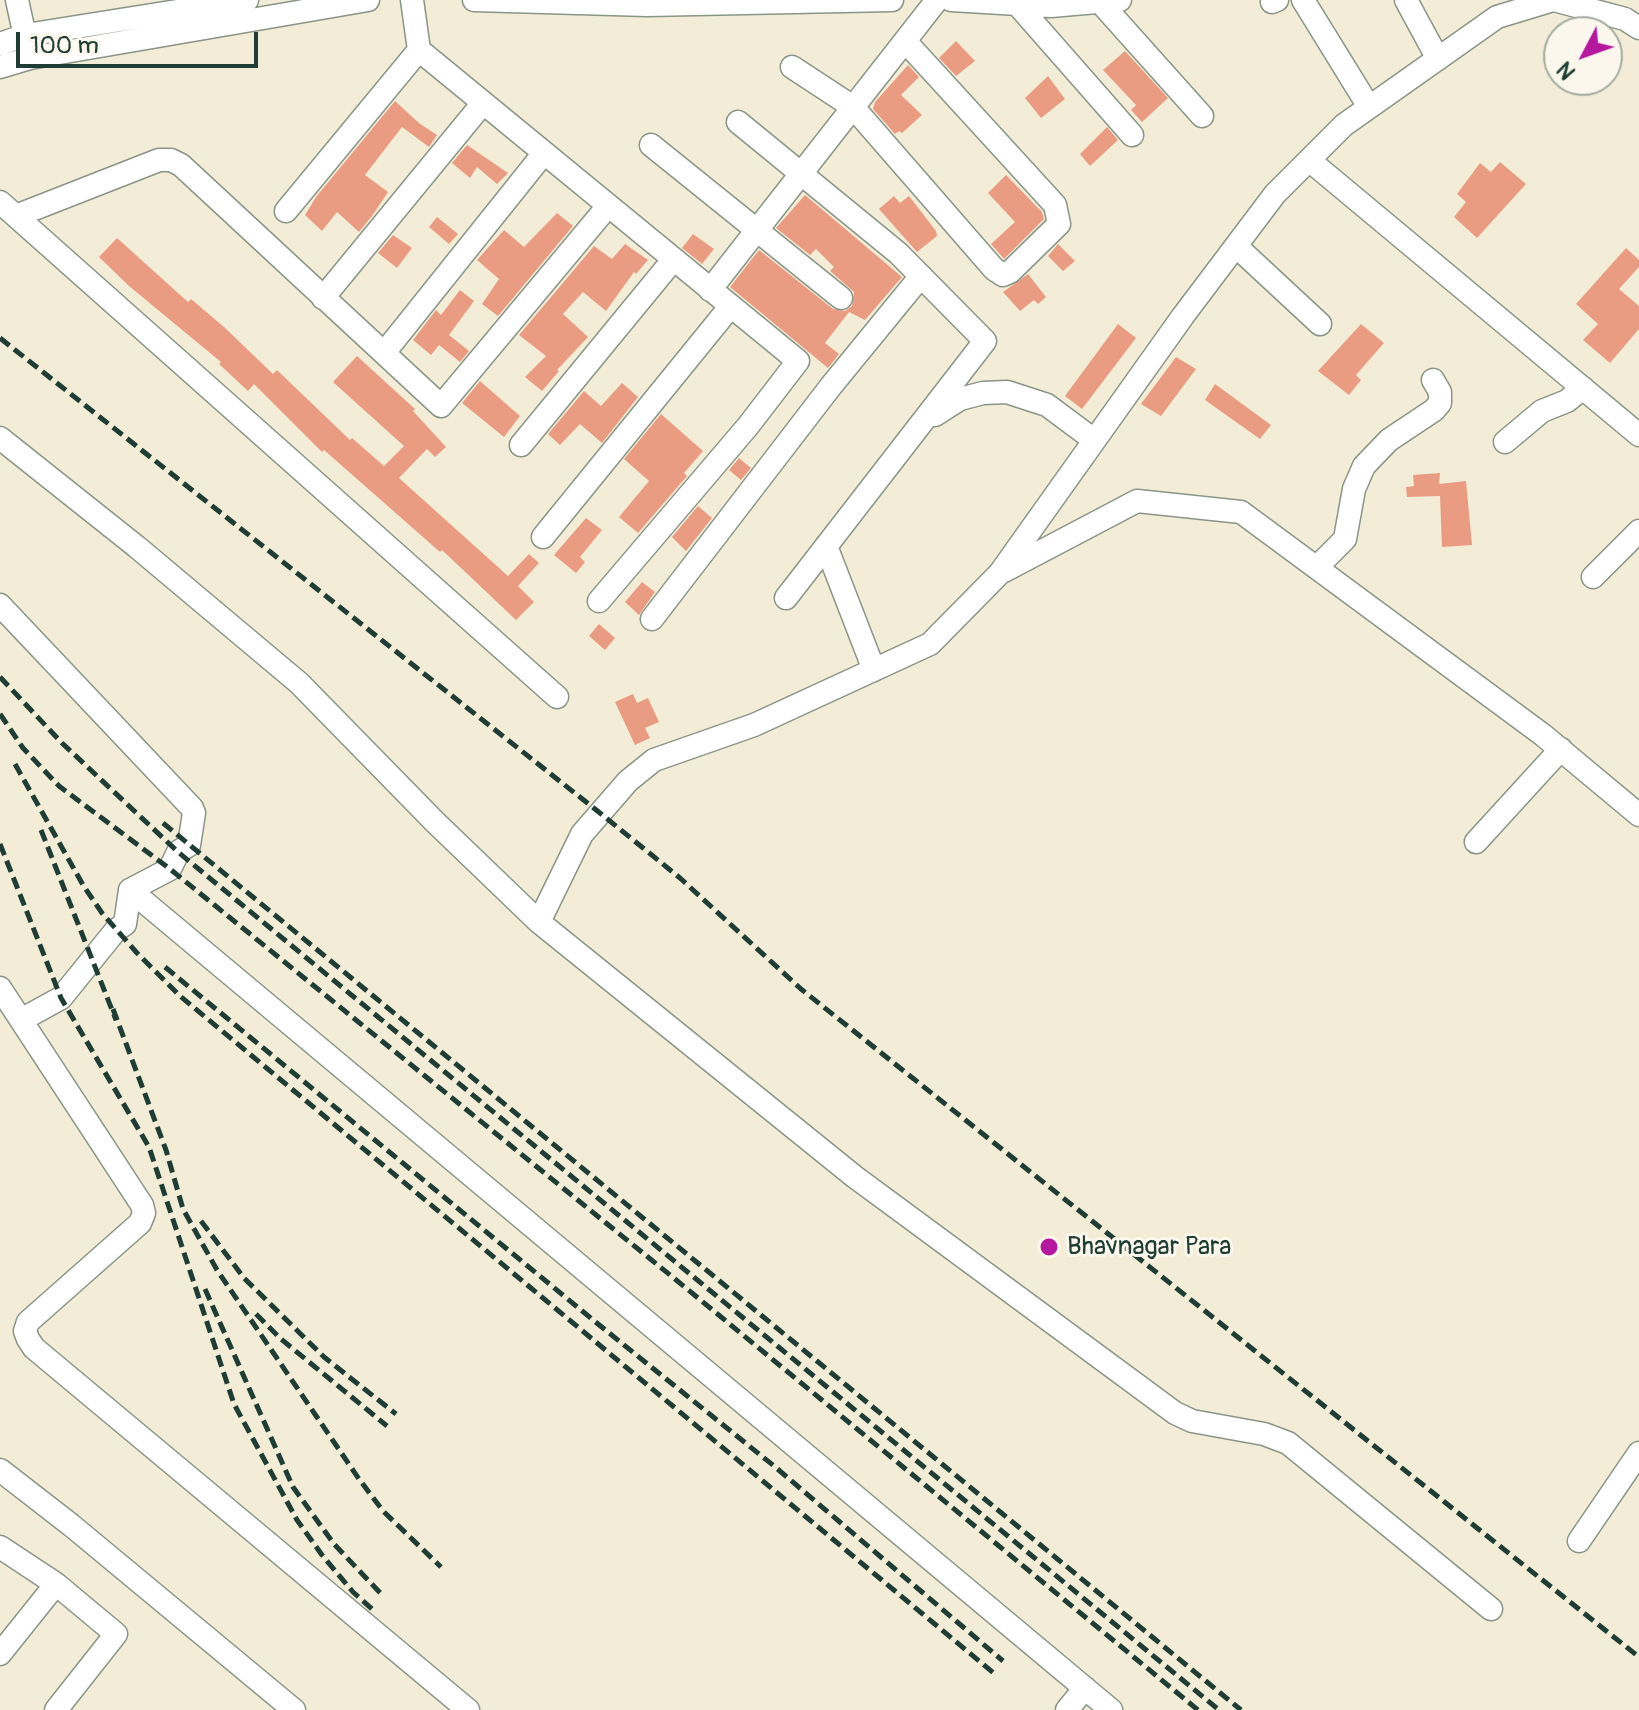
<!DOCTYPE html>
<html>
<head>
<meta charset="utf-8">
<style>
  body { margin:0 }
  #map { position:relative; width:1639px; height:1710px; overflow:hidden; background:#f3edd8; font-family:Pangolin,sans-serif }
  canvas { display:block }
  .north { position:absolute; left:1543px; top:16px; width:80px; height:80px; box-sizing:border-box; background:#fbf7ec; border:2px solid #a3ada2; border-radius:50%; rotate:229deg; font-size:22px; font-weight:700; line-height:32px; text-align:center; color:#1f3d34 }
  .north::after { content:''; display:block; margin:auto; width:28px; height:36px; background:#b5179e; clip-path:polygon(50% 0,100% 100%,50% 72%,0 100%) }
  .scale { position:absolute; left:16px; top:32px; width:242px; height:36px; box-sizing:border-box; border:4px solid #1f3d34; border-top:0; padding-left:10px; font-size:24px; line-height:28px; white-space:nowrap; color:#1f3d34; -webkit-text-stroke:6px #fbf7ec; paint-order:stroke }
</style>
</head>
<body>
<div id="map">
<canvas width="1639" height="1710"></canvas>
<div class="north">N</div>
<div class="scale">100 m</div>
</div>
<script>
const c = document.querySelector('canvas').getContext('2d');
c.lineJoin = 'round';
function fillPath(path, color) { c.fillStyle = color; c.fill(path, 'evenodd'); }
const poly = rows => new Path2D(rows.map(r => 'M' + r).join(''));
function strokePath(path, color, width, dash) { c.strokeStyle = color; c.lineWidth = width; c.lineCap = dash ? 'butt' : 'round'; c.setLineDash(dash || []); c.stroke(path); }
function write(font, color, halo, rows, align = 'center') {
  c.font = font + ' Pangolin,sans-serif'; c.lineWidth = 6; c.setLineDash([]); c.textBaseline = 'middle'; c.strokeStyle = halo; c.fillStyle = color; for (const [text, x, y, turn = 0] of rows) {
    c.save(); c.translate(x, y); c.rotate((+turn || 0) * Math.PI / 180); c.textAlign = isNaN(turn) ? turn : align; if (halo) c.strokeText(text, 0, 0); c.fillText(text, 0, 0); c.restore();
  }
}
fillPath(poly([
  [956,41,975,61,956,76,939,58],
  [1125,51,1168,98,1142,122,1131,110,1136,105,1103,70],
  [908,65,919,77,901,95,922,115,902,133,899,131,895,134,873,109,875,102],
  [1048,76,1065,99,1041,118,1025,98],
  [395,101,419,123,437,135,429,147,402,127,365,175,388,192,372,216,359,232,337,212,322,231,305,215,316,197],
  [1107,127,1118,140,1090,166,1080,154],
  [467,145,508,173,497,184,477,167,470,178,452,163],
  [1500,162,1526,184,1477,238,1454,217,1466,202,1457,194,1480,163,1491,172],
  [1006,175,1042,212,1044,219,1004,259,991,244,1015,222,988,193],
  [805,195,902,277,865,320,849,312,825,343,839,354,828,368,730,287,759,250,833,309,845,311,852,306,854,292,830,271,834,267,816,249,810,255,776,228],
  [894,196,900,203,909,196,936,231,937,236,917,252,879,209],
  [557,213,573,226,498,316,482,304,499,279,477,260,504,230,524,247],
  [437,217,458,234,449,244,429,227],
  [693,234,714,249,702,264,682,248],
  [393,235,412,248,397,268,378,253],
  [117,238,188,302,191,299,224,327,273,374,277,370,350,440,352,438,384,466,404,446,333,382,357,356,415,409,413,411,446,447,435,457,427,449,399,478,508,576,529,554,539,563,518,586,534,602,516,620,442,550,440,552,324,450,322,452,254,384,248,391,219,364,221,362,129,286,99,257],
  [625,244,648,260,636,274,634,272,606,311,583,292,563,314,588,337,557,370,559,371,542,391,525,377,546,356,519,335,594,246,612,259],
  [1058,244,1075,261,1063,271,1048,256],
  [1626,248,1639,260,1639,267,1619,289,1639,306,1639,329,1610,363,1583,340,1598,324,1576,304],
  [1028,274,1046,297,1038,304,1034,300,1020,311,1003,292],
  [460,290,474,301,449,335,469,351,460,362,439,345,431,355,413,340,436,310,441,315],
  [1118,324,1136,338,1082,409,1065,396],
  [1361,324,1384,343,1356,375,1361,380,1349,395,1318,371],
  [1176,357,1196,369,1161,416,1141,404],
  [480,381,520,416,504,437,462,403],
  [622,383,638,397,602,443,580,424,560,445,548,434,584,391,601,406],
  [1215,384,1271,425,1260,439,1205,400],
  [661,414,703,451,684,473,687,476,638,533,619,517,649,481,624,459],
  [739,458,751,468,741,480,729,470],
  [1440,473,1439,484,1466,481,1472,545,1442,547,1440,496,1407,497,1406,487,1414,486,1413,475],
  [698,506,712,518,686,551,672,537],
  [586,518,602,530,580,557,585,562,576,573,554,555],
  [642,582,655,592,639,615,625,602],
  [599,624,615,638,605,650,589,636],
  [633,694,637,703,648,698,659,722,645,728,650,738,635,745,615,702]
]), '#ea9c83');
const minor = poly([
  [17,0,28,50],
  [474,0,647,5,892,0],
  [951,0,1051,6,1120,0],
  [1303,0,1369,107],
  [1406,0,1438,59],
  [1554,0,1625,19,1639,28],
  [1100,2,1202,116],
  [1272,2,1277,0],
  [1017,4,1132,135],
  [0,44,26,35,247,0],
  [419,50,798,361,748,426,599,601],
  [0,67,30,58,368,0],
  [792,67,853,107,994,269,1003,275,1010,272,1059,224,1055,205,905,41],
  [738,122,898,253,985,341,786,598],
  [651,145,841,298],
  [1309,160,1639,435],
  [0,202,557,697],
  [286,211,419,50,412,0],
  [16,216,159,160,171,160,181,165,441,406,608,206],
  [1236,246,1320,324],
  [710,290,937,0],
  [323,298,483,103],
  [384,353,544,153],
  [935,415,960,399,983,393,1007,392,1047,405,1094,440],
  [0,438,137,547,299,683,435,822,539,922,855,1177,1175,1413,1192,1421,1264,1434,1288,1443,1491,1609],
  [1505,442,1542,411,1567,401,1583,388],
  [521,445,673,260],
  [543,537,730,307],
  [826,546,874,670],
  [1317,567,1345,539,1354,489,1364,466,1389,440,1434,410,1440,403,1440,392,1433,380],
  [1004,571,1137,501,1241,512,1543,735,1639,815],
  [1593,577,1639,531],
  [0,605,192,808,194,813,189,845,178,852,170,869,130,890,125,924,116,930,61,998,21,1020],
  [652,619,831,386,921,276],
  [1476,842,1561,749],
  [130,890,1111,1710],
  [539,922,582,834,628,781,654,760,754,725,930,644,1000,573,1183,316,1275,194,1344,125,1497,17,1553,0],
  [0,988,142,1205,144,1213,140,1223,28,1322,25,1331,28,1339,34,1348,468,1710],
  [0,1470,71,1525,294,1710],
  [1579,1541,1639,1453],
  [0,1547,56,1584],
  [0,1654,56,1584,116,1634,56,1710],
  [1067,1710,1085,1688]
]);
strokePath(minor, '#899586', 25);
strokePath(minor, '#fff', 22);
strokePath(poly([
  [0,338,600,813,680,878,801,989,1639,1657],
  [0,677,62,743,178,852,1219,1710],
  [0,714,23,748,59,786,170,869,675,1279,1198,1710],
  [15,764,83,885,102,913,137,953,180,996,996,1675],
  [163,823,1241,1710],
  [41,830,116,1020],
  [0,844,61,998,149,1147,234,1404,297,1520,322,1555,353,1592,373,1610],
  [165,967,598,1324,774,1466,1003,1661],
  [113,1009,166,1150,183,1209,217,1270,359,1479,383,1511,441,1567],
  [201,1221,244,1278,324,1357,396,1414],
  [205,1289,293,1487,334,1544,384,1597],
  [256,1314,281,1339,387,1426]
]), '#1f3d34', 5, [12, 6]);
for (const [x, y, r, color] of [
  [1049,1247,10,"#b5179e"]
]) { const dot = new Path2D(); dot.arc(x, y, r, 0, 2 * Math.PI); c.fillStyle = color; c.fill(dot); strokePath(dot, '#fbf7ec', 3); }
write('26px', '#1f3d34', '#fbf7ec', [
  ["Bhavnagar Para",1067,1247]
], 'left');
</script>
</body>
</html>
